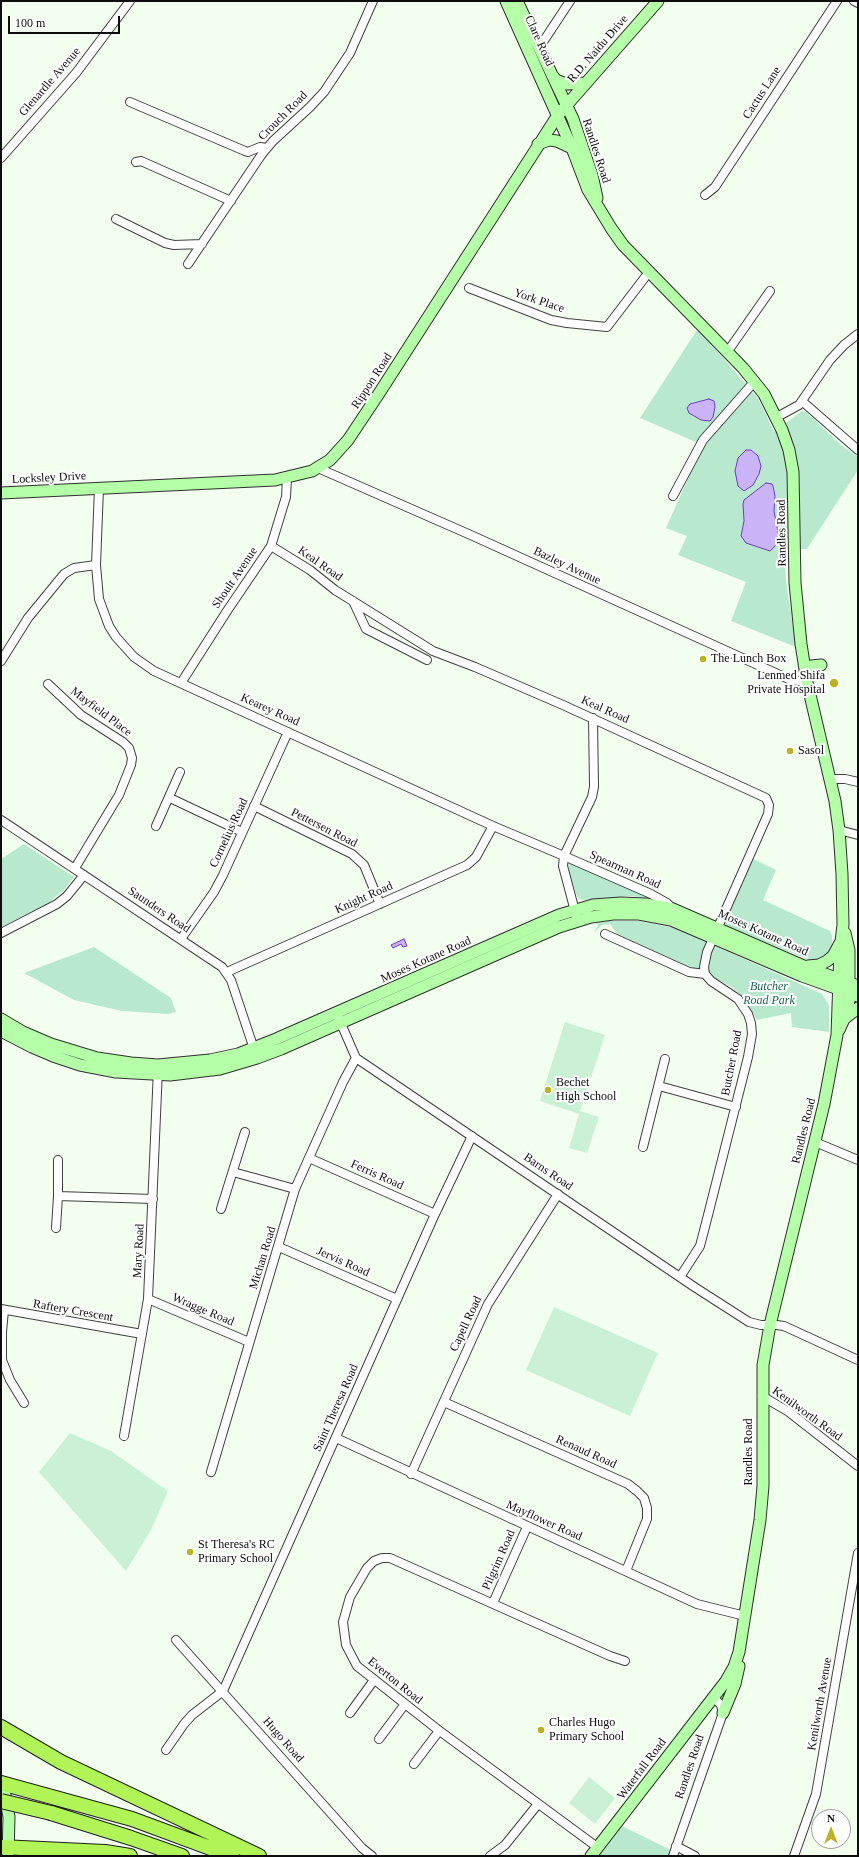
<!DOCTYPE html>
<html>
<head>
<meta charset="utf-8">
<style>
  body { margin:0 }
  #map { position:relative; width:859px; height:1857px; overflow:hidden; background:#f2ffee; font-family:Georgia,serif }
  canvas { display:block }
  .frame { position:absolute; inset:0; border:2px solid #0d0d0d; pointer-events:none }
  .north { position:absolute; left:811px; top:1809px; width:40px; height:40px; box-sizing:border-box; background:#fff; border:1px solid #9e9e9e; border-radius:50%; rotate:0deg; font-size:11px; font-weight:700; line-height:16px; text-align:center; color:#0d0d0d }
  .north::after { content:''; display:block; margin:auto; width:14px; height:18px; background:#bdb226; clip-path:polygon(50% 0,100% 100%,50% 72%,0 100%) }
  .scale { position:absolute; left:8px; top:16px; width:112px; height:18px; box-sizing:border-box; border:2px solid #0d0d0d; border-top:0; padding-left:5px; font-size:12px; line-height:14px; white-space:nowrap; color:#0d0d0d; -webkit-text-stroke:3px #fff; paint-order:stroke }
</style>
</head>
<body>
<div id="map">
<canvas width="859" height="1857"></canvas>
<div class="frame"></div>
<div class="north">N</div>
<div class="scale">100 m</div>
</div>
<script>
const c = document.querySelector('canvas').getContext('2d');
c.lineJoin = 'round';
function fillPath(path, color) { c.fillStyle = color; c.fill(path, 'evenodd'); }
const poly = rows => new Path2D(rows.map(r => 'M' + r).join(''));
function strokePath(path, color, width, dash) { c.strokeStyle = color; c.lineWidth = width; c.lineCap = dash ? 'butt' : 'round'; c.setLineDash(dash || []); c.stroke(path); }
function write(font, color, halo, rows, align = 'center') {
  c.font = font + ' Georgia,serif'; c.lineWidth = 4; c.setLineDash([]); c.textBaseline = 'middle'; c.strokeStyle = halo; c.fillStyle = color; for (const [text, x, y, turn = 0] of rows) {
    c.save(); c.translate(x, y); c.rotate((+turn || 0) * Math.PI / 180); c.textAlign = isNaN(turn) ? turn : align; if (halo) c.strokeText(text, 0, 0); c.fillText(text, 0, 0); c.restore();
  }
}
fillPath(poly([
  [697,330,725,360,757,397,765,412,774,432,802,411,806,412,841,445,858,457,858,470,807,549,784,549,786,580,796,647,731,621,746,582,678,555,687,536,666,528,703,445,640,418],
  [24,844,74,877,64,890,48,903,1,927,1,859],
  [752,858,776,870,763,900,830,931,832,936,832,945,829,952,824,957,817,960,809,960,727,926,724,920],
  [571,863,658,900,631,896,582,900,578,898,576,894,570,876,568,868,569,864],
  [607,921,639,921,675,928,822,994,829,1005,829,1032,792,1027,791,1013,757,1020,744,997,730,986,698,969,693,970,619,937,610,924,602,925,594,933,598,925,595,923],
  [94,947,171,998,176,1012,168,1014,122,1011,74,1000,24,973],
  [622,1826,671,1850,669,1856,598,1856]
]), '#b8e9ce');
fillPath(poly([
  [565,1022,605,1035,580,1111,599,1117,587,1153,569,1148,579,1114,540,1101],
  [554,1307,658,1353,630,1416,526,1370],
  [70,1433,111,1451,168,1491,152,1528,126,1571,39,1472],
  [589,1777,615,1798,595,1824,569,1803]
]), '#caf0d6');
const water = poly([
  [709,399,714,401,715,407,713,417,710,421,701,420,689,413,687,408,690,404,709,399],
  [746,450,751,450,758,456,761,466,759,474,753,485,744,491,738,486,735,471,738,458,746,450],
  [766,483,772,484,773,486,775,496,774,511,779,537,776,545,770,551,746,543,741,536,744,521,743,504,744,500,766,483],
  [404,939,407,946,403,947,401,944,393,948,391,945,404,939]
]);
fillPath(water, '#cab3f6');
strokePath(water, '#713acd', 1);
const street = poly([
  [854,1,858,3],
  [539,48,570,1],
  [130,102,245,151,248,152,260,147,267,148],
  [1,158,76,73,130,1],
  [136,162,141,161,231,201],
  [705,195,715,187,837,1],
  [116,219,165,243,174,245,202,244],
  [188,264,262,154,273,141,310,107,324,92,350,53,373,1],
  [469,288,551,320,567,323,607,327,649,272],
  [728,351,770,291],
  [803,402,858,450],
  [777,417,799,405,830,360,844,345,858,334],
  [318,468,473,536,791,680,807,682],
  [99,488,96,565,99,599,109,626,116,637,134,657,154,671,493,826,564,856,563,866,576,915],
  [673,496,703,440,755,381],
  [271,546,310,570,335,590,433,651,475,667,563,705,766,798,769,805,768,814,707,952,704,967,705,974],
  [353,601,366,629,427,660],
  [1,661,28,618,64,574,74,568,96,565],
  [181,683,227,611,271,546,286,497,287,478],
  [48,684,81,715,123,742,129,748,132,758,131,765,119,795,75,868],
  [593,718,594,787,592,797,564,856,651,894,667,903,673,909],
  [830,779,845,779,858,782],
  [170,798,242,832],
  [254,806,352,854,364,865,380,904],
  [1,820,222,967,231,980,255,1052],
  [156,826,180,772],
  [839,830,858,835],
  [1,933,57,904,67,896,84,875],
  [605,934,689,972,705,974,711,981,738,999,748,1014,751,1023,752,1034,748,1057,707,1219,700,1246,680,1277],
  [181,939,214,892,223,875,288,732],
  [227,972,467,865,476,857,493,826],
  [339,1019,356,1058,696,1288,749,1322,761,1325,777,1325,784,1326,858,1360],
  [659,1086,736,1107],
  [815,1142,858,1160],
  [643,1147,665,1059],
  [309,1158,435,1214],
  [58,1160,58,1196,153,1199],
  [233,1172,295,1189],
  [221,1209,245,1132],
  [56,1228,58,1196],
  [279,1247,397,1299],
  [148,1299,249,1342],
  [1,1309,142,1334],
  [4,1310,2,1332,2,1360,10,1380,24,1403],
  [762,1396,789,1412,858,1466],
  [444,1402,628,1484,637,1491,644,1498,647,1508,647,1519,626,1571],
  [124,1436,148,1299,158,1069],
  [336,1438,697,1604,745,1616],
  [211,1472,295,1189,343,1082,356,1058],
  [411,1474,488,1304,558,1194],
  [493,1603,527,1527],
  [176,1640,362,1848,372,1856],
  [350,1713,374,1680],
  [379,1739,405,1704],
  [166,1750,184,1724,192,1715,223,1691,435,1214,472,1136],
  [414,1764,439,1731],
  [676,1846,695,1856],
  [597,1847,437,1729,357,1666,346,1645,343,1622,350,1597,367,1568,374,1561,382,1558,390,1558,610,1656,625,1661],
  [490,1856,505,1845,538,1804],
  [673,1856,723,1713,721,1705,713,1697],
  [794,1856,816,1794,858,1553]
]);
const secondary = poly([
  [506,1,572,148,588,190,611,228,623,245,743,368,764,394,782,430,789,450,793,472,795,583,801,644,807,682,835,801,839,830,842,874,843,925,840,950,837,1035,824,1104,770,1325,763,1365,763,1486,760,1520,739,1652,734,1667,726,1681,591,1856],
  [517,1,573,119,592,175,597,198],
  [552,75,556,80,566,84,586,83],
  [538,144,549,140,557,141,572,148],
  [1,493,275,480,312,471,330,460,348,440,378,395,558,115,658,1],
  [805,671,811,666,821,665],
  [808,966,819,965,827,961,833,956,840,943],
  [1,1019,23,1032,51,1044,97,1058,131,1063,158,1065,210,1060,238,1054,276,1039,559,915,593,905,621,903,646,904,673,909,806,967,858,986],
  [844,1019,858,1008],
  [839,1030,844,1019,849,1001,849,950,845,933],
  [1,1031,32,1047,53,1056,80,1065,116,1072,170,1075,220,1069,257,1058,281,1049,559,927,591,917,613,914,639,914,671,920,802,976,858,996],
  [723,1713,735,1684,739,1666],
  [1,1786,5,1795,9,1817,8,1856]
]);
const highway = poly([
  [1,1727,61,1762,259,1856],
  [1,1783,132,1819,232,1856],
  [51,1813,131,1838,182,1856],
  [1,1847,105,1852,130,1856]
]);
strokePath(street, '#404040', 10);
strokePath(secondary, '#2f2f2f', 13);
strokePath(highway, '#1e1e1e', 16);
strokePath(street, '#fff', 8);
strokePath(secondary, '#b5ffa9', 11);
strokePath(highway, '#b0f457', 14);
const highwayBridge = poly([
  [1,1801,51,1813]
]);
strokePath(highwayBridge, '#1e1e1e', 16, []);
strokePath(highwayBridge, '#b0f457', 14);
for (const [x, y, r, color] of [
  [703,659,4,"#bdb226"],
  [834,683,5,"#bdb226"],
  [790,751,4,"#bdb226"],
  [548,1090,4,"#bdb226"],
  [190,1552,4,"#bdb226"],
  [541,1730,4,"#bdb226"]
]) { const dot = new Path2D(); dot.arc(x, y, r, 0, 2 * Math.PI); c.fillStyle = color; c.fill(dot); strokePath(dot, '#fff', 1.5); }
write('12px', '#0d0d0d', '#fff', [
  ["Clare Road",539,41,66],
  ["R.D. Naidu Drive",598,49,-49],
  ["Glenardle Avenue",50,82,-49],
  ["Cactus Lane",762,93,-57],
  ["Crouch Road",283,116,-45],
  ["Randles Road",596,151,72],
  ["York Place",539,301,19],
  ["Rippon Road",372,381,-57],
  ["Locksley Drive",49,478,-3],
  ["Randles Road",782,533,-91],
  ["Keal Road",320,564,35],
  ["Bazley Avenue",567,566,25],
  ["Shoult Avenue",235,578,-56],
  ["Kearey Road",270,710,24],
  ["Keal Road",605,710,24],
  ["Mayfield Place",101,712,37],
  ["Pettersen Road",324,828,27],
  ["Cornelius Road",229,833,-65],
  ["Spearman Road",625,870,24],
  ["Knight Road",364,898,-24],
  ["Saunders Road",159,910,34],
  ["Moses Kotane Road",763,933,24],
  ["Moses Kotane Road",426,960,-24],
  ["Butcher Road",732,1063,-79],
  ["Randles Road",804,1131,-76],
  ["Barns Road",548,1172,34],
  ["Ferris Road",377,1175,24],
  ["Mary Road",139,1251,-87],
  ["Michan Road",263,1258,-73],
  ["Jervis Road",343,1262,24],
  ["Wragge Road",203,1310,23],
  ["Raftery Crescent",73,1311,10],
  ["Capell Road",466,1324,-65],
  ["Saint Theresa Road",336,1408,-66],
  ["Kenilworth Road",807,1414,36],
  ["Renaud Road",586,1452,24],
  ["Randles Road",749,1452,-90],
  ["Mayflower Road",544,1521,24],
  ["Pilgrim Road",499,1560,-66],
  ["Everton Road",395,1681,39],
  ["Kenilworth Avenue",820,1704,-80],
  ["Hugo Road",283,1740,49],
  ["Randles Road",690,1767,-71],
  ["Waterfall Road",642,1769,-53]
]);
write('12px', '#0d0d0d', '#fff', [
  ["The Lunch Box",711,659],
  ["Lenmed Shifa",825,676,"right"],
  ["Private Hospital",825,690,"right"],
  ["Sasol",798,751],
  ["Bechet",556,1083],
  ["High School",556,1097],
  ["St Theresa's RC",198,1545],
  ["Primary School",198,1559],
  ["Charles Hugo",549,1723],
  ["Primary School",549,1737]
], 'left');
write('italic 12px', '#1e6554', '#fff', [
  ["Butcher",769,987],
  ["Road Park",769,1001]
]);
</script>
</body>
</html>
